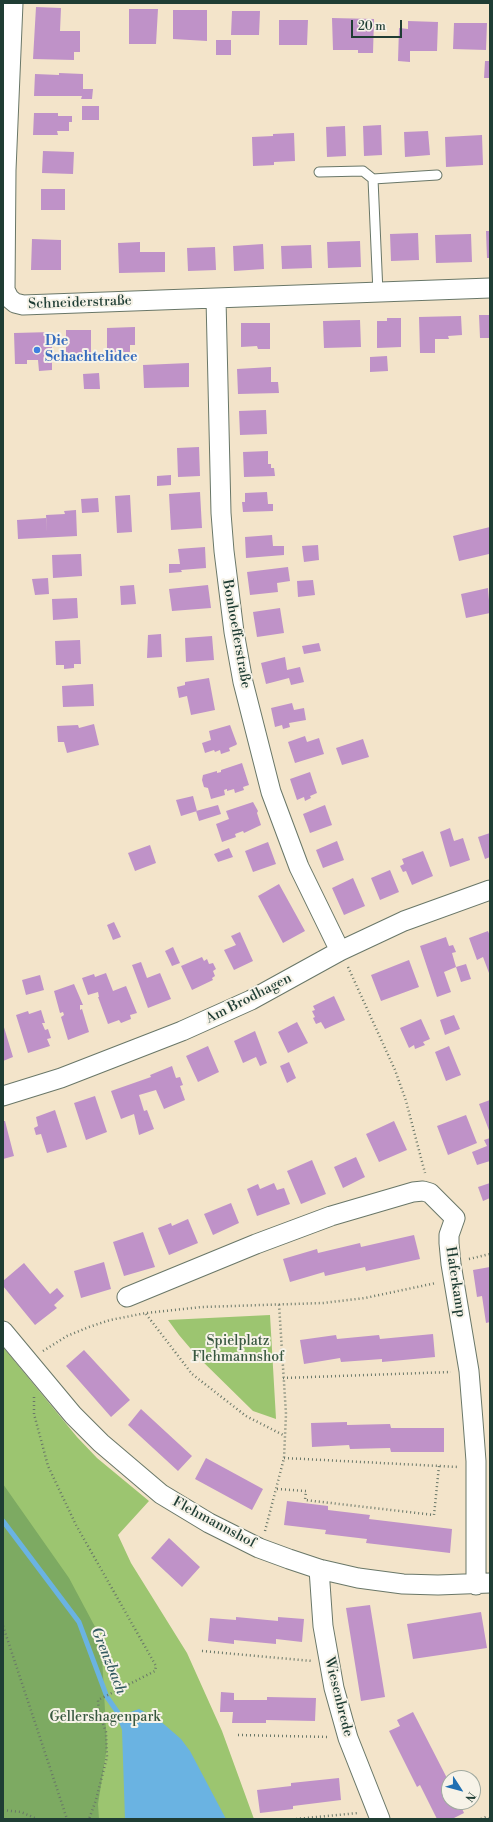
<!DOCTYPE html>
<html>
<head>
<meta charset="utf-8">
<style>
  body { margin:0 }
  #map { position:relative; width:493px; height:1822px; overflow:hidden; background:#f3e4ca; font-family:"Libre Bodoni",serif }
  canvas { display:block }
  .frame { position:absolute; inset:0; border:4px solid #1f3d34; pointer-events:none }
  .north { position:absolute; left:441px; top:1770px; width:40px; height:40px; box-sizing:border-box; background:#f7f3e8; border:1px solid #a1aaa0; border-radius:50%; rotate:126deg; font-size:11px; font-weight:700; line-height:16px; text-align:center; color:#1f3d34 }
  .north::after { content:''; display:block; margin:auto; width:14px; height:18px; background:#1f6fb2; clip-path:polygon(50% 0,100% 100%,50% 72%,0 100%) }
  .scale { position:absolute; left:351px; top:20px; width:51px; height:18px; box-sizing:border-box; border:2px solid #1f3d34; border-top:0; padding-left:5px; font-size:12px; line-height:14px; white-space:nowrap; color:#1f3d34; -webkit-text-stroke:3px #f7f3e8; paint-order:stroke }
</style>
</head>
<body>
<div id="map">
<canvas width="493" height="1822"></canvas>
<div class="frame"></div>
<div class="north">N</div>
<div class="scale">20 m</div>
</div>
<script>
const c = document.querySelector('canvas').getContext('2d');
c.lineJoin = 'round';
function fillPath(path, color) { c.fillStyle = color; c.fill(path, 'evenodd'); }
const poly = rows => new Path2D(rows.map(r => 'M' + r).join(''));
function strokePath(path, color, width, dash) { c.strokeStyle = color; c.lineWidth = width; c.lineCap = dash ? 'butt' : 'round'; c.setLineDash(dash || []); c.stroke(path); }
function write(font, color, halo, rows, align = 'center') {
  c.font = font + ' "Libre Bodoni",serif'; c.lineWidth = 4; c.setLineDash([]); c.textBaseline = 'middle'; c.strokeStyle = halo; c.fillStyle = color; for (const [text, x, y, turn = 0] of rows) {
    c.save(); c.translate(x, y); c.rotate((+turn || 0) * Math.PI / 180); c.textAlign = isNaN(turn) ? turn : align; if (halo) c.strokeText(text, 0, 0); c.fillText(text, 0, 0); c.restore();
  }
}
fillPath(poly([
  [270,1315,276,1419,253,1411,196,1355,179,1335,168,1320],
  [3,1347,77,1437,97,1458,149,1501,118,1535,131,1563,187,1653,222,1731,254,1819,3,1819]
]), '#9cc570');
fillPath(poly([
  [3,1484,69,1578,101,1638,107,1747,98,1804,99,1819,3,1819]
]), '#7daa62');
fillPath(poly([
  [139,1709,158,1719,181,1739,190,1751,226,1819,125,1819,122,1730,117,1717]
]), '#6ab3e2');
strokePath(poly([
  [3,1521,79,1622,107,1697,123,1720]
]), '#6ab3e2', 5);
fillPath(poly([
  [36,7,61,8,60,31,80,31,80,52,74,52,74,60,33,59],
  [129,9,158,9,156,44,129,44],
  [173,10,207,10,207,41,173,39],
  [232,11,260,11,259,35,231,35],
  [332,18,374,19,373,53,358,53,358,50,333,50],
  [279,20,308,20,307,45,279,45],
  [408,21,438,22,437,51,410,51,410,62,398,61,399,28,408,29],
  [454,23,487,23,486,50,453,49],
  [216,40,231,40,231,55,216,55],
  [485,61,490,61,490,78,484,78],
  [59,73,83,74,83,89,93,89,92,99,81,99,82,96,34,96,35,74,59,75],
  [82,106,99,106,99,120,82,120],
  [34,113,58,113,58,116,72,116,72,122,69,122,69,131,57,131,58,135,33,135],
  [381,125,382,155,364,156,363,126],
  [345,126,346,156,327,157,326,127],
  [428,131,430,155,405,157,404,132],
  [294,133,295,161,274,162,274,165,253,166,252,137,273,136,273,134],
  [482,135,483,165,446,167,445,137],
  [43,151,74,152,73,174,42,173],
  [41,189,65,189,65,210,41,210],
  [486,231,490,231,490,258,487,258],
  [418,233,419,260,391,261,390,234],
  [471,234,472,262,436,263,435,235],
  [32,239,61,240,61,270,31,270],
  [360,241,361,267,328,268,327,242],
  [140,242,140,252,165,252,165,272,119,273,118,243],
  [263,244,264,269,234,271,233,246],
  [311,245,312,268,282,269,281,246],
  [215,247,216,270,188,271,187,248],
  [479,315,490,315,490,338,480,338],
  [461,316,462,335,448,336,449,339,435,339,435,353,420,353,419,317],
  [387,318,401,318,401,347,377,348,377,321,387,321],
  [360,320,361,347,324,348,323,321],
  [241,323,270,323,270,349,258,349,257,346,241,347],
  [135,327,135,345,130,345,130,352,107,352,107,328],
  [66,330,91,330,91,355,66,356],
  [52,332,52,370,39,371,38,360,27,360,27,364,15,364,14,333],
  [387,356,388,371,370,372,370,357],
  [189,363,189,387,144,388,143,365],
  [271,367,271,382,278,382,279,393,238,394,237,369],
  [99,373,100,389,84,389,83,374],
  [266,410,267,434,240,435,239,411],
  [199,447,200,476,178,477,177,448],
  [268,451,268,464,271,464,271,468,274,468,275,476,244,477,243,452],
  [171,475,171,485,157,486,157,476],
  [200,492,202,528,171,530,169,494],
  [267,492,268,504,273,504,273,511,243,512,242,502,245,502,245,493],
  [130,495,132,532,117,533,115,496],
  [98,498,99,512,82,513,81,499],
  [76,510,77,536,18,539,17,520,46,518,47,533,46,515,65,514,64,511],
  [490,527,489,554,459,561,453,536],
  [272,535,273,546,284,546,284,555,246,558,245,537],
  [318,545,319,560,304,562,302,546],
  [205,547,206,568,181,570,182,572,169,573,169,564,180,564,178,549],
  [81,554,82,576,53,578,52,555],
  [288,567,290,581,277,583,278,592,250,595,247,572],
  [48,578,49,594,35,595,32,579],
  [313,580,315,595,298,597,297,581],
  [134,585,136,604,121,605,120,586],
  [208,585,211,608,172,611,169,589],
  [488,588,490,613,466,618,461,594],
  [77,598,78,618,53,620,52,599],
  [280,608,284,633,257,637,253,612],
  [161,634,162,657,147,658,148,635],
  [212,636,214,660,186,662,185,638],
  [80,640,81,664,74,664,74,668,64,669,64,665,56,665,55,641],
  [319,643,321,651,304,654,302,646],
  [285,657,287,670,300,667,304,682,291,685,289,678,266,684,261,663],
  [209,678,215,710,191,715,187,696,179,698,177,687,185,685,185,682],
  [93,684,94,706,63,707,62,686],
  [292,703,294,710,304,708,306,720,289,723,290,727,283,729,282,725,275,727,271,708],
  [94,724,99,745,67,753,64,742,58,742,57,726,78,725,79,728],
  [230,725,237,744,236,745,229,748,230,751,221,754,220,750,215,752,214,750,205,753,202,743,211,740,209,731],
  [305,736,307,742,319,738,324,754,295,763,288,742],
  [363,739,369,757,342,765,336,748],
  [242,763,249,785,243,787,244,790,235,793,234,789,227,791,227,789,224,790,225,795,211,799,208,788,204,787,202,780,203,775,217,771,217,773,221,772,221,770],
  [310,772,317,793,310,796,311,798,305,801,304,797,297,800,290,779],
  [193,796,197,811,181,816,176,800],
  [253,802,258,811,257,813,261,825,244,833,243,831,235,834,236,837,222,842,216,824,229,819,226,811],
  [218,805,221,814,199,821,196,811],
  [325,805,332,825,310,833,303,814],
  [450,828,454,841,463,838,470,860,450,867,440,832],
  [490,833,490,857,485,859,478,837],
  [337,841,344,860,323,868,316,850],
  [268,842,276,864,253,872,245,851],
  [150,845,156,863,135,871,128,853],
  [229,848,233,857,218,862,214,854],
  [423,851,433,876,412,885,406,871,403,872,400,866,404,864,402,859],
  [390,870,399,892,380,900,371,878],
  [353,878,365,906,344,915,332,888],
  [279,884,305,931,283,943,258,896],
  [114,922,121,937,113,940,107,925],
  [488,931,490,936,490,973,489,973,483,957,477,960,469,938],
  [240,932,253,961,234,970,224,950,236,945,231,936],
  [446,937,449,946,453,945,456,952,452,953,456,967,466,964,471,979,461,982,456,967,444,972,451,992,437,997,420,946],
  [173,947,180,963,172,966,165,951],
  [202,957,204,961,207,959,209,964,213,963,216,969,213,971,215,976,212,978,213,980,192,990,181,966],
  [409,960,419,987,381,1001,371,975],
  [141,962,147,978,160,973,171,999,148,1008,132,965],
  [106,973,113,991,126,986,137,1013,130,1015,131,1019,121,1023,119,1020,108,1024,98,997,99,997,98,992,88,995,82,978,94,974,95,977],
  [40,975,44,990,26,995,22,980],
  [74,984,83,1005,80,1005,80,1010,82,1009,89,1032,68,1040,61,1017,64,1015,63,1012,60,1013,54,991],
  [334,996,345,1020,325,1029,321,1022,316,1024,313,1018,315,1017,312,1011,315,1010,313,1006],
  [41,1010,45,1023,42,1023,45,1030,48,1029,51,1038,47,1039,50,1046,28,1053,16,1015,28,1011,29,1014],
  [454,1015,460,1029,445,1035,440,1020],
  [421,1019,430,1039,423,1042,425,1045,415,1049,414,1045,409,1048,400,1028],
  [297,1022,308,1043,288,1053,278,1032],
  [3,1024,13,1057,3,1061],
  [255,1031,267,1063,260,1066,256,1057,243,1063,234,1041],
  [208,1046,219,1072,198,1082,186,1056],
  [449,1046,461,1075,446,1081,435,1052],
  [289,1062,296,1078,287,1083,280,1066],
  [172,1066,176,1078,180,1077,183,1085,180,1086,185,1100,164,1109,156,1090,139,1095,144,1111,147,1110,154,1129,139,1135,134,1114,121,1119,111,1091,151,1077,150,1075],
  [95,1096,107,1132,86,1140,74,1103],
  [490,1100,490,1133,479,1104],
  [55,1110,67,1147,47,1153,41,1134,36,1135,34,1128,38,1126,36,1117],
  [466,1115,477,1143,448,1155,437,1126],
  [3,1121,5,1121,14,1156,3,1159],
  [394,1121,407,1150,379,1162,366,1134],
  [490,1138,490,1161,477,1165,472,1152,487,1146,484,1140],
  [356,1157,365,1177,343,1188,334,1167],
  [312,1160,326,1194,301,1204,287,1171],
  [274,1183,277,1190,284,1188,290,1204,257,1216,247,1189,258,1184,260,1189],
  [490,1183,490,1198,483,1201,478,1187],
  [231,1203,239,1223,213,1235,204,1214],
  [188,1219,198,1243,169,1255,158,1228,171,1223,172,1226],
  [143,1232,155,1267,124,1276,113,1242],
  [414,1235,420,1259,366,1271,365,1267,325,1276,324,1272,290,1282,283,1259,317,1249,318,1253,360,1243,361,1247],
  [104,1262,111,1289,81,1298,74,1271],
  [24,1263,50,1294,57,1288,64,1296,54,1305,57,1308,35,1325,3,1286,3,1281],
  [490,1267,490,1322,486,1323,482,1296,477,1297,473,1270],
  [433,1334,435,1357,382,1362,382,1359,341,1362,340,1358,304,1364,300,1340,336,1335,337,1339,379,1335,380,1339],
  [84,1350,130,1400,111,1417,66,1366],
  [141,1409,192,1456,178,1471,128,1425],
  [347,1422,347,1425,390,1424,391,1428,444,1428,444,1452,391,1452,390,1448,350,1449,349,1445,312,1447,311,1423],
  [206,1458,263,1489,252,1510,195,1479],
  [287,1501,328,1506,328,1510,370,1515,369,1519,452,1529,450,1553,366,1543,367,1539,325,1534,326,1530,284,1525],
  [169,1538,200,1567,182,1587,151,1558],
  [370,1605,385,1697,361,1701,346,1608],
  [481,1612,487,1648,413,1659,407,1624],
  [236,1617,278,1621,278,1617,304,1619,302,1642,276,1639,276,1644,234,1640,234,1644,208,1641,210,1618,236,1620],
  [221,1692,234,1693,234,1700,267,1700,267,1697,316,1698,315,1721,266,1720,266,1723,232,1723,233,1712,220,1712],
  [413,1712,449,1782,449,1802,459,1802,464,1813,452,1819,437,1819,420,1785,417,1787,389,1731,400,1726,397,1720],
  [339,1778,341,1800,293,1806,293,1809,260,1813,257,1790,291,1786,291,1783]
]), '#bf92c8');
const service = poly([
  [319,172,363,171,373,179,437,175],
  [373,179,378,293]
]);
const minor = poly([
  [13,3,6,170,5,290,9,298,15,303,23,305,490,288],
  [216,299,221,513,224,551,234,632,243,682,271,792,299,867,340,951],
  [3,1096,61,1078,182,1031,251,1000,340,951,404,921,490,890],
  [127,1297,256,1244,331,1216,413,1192,423,1191,430,1193,455,1218,449,1235,449,1243,451,1264,469,1371,473,1421,476,1461,476,1585],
  [3,1331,73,1415,101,1443,161,1494,209,1523,259,1548,289,1559,319,1569,358,1578,403,1584,438,1585,490,1583],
  [319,1569,323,1626,334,1688,348,1738,380,1819]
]);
strokePath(service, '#697768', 11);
strokePath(minor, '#697768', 21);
strokePath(poly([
  [348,967,395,1070,406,1101,425,1173],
  [469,1259,490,1254],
  [146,1314,192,1374,246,1416,285,1436],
  [43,1351,67,1336,89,1327,110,1320,146,1313,202,1307,323,1303,365,1298,436,1283],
  [283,1378,451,1372],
  [34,1397,34,1414,48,1466,76,1525,156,1666,155,1671,98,1700,99,1713,106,1732,107,1757,96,1800,89,1819],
  [284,1458,459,1467],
  [277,1489,306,1491,305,1500,434,1515,439,1466],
  [265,1531,284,1458,286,1414,279,1304],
  [3,1626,67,1819],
  [202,1651,312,1661],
  [238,1735,330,1737],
  [3,1810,21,1812,37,1819],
  [296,1819,358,1813],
  [481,1819,486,1817,490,1819]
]), '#697768', 2.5, [1, 3]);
strokePath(service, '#fff', 9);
strokePath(minor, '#fff', 19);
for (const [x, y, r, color] of [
  [37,350,4,"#3f7fe0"]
]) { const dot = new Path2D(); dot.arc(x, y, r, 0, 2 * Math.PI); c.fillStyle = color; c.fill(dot); strokePath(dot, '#f7f3e8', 1.5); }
write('14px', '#1f3d34', '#f7f3e8', [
  ["Schneiderstraße",80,303,-2],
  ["Bonhoefferstraße",236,634,80],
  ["Am Brodhagen",249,999,-27],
  ["Haferkamp",455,1282,81],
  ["Flehmannshof",214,1523,28],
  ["Wiesenbrede",338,1697,76]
]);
write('bold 14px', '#366cbe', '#f7f3e8', [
  ["Die",45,342],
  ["Schachtelidee",45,358]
], 'left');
write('14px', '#385840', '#f7f3e8', [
  ["Spielplatz",238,1342],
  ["Flehmannshof",238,1358],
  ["Gellershagenpark",105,1718]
]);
write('italic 15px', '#325a60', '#f7f3e8', [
  ["Grenzbach",108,1661,68]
]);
</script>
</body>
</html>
